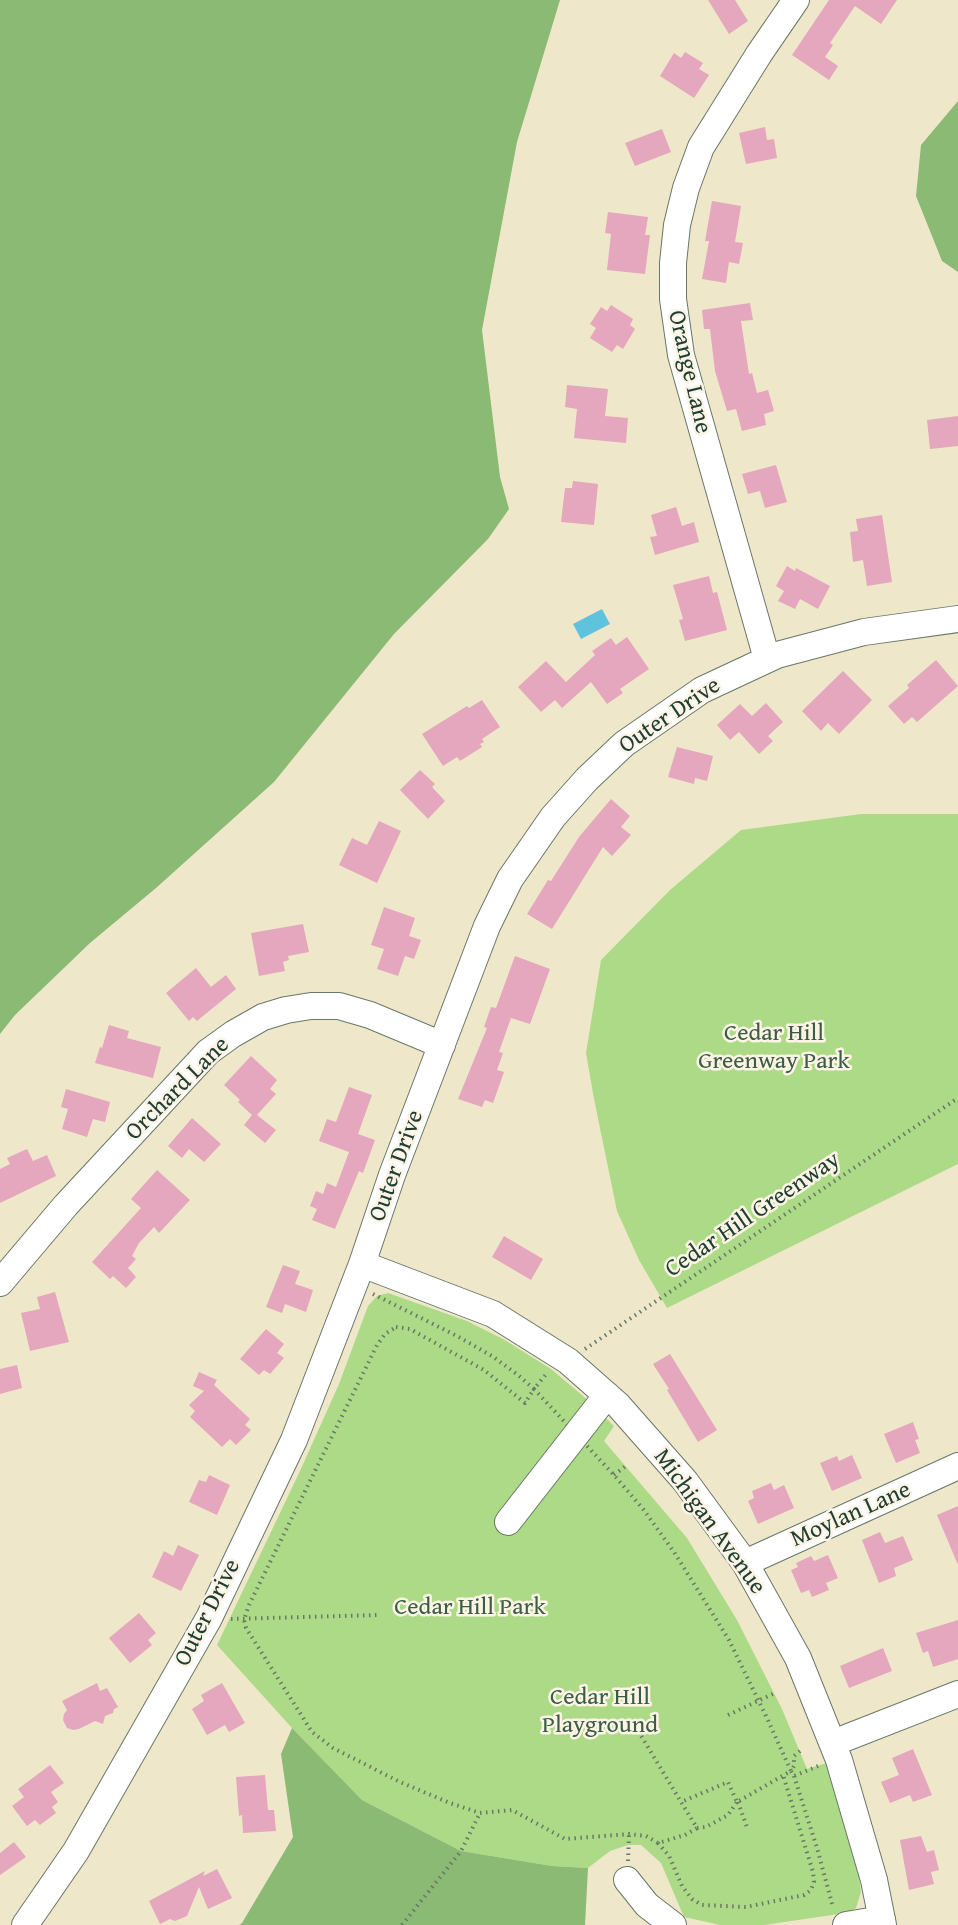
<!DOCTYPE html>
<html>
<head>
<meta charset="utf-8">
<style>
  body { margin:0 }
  canvas { display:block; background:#efe7ca }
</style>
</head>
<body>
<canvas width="958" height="1925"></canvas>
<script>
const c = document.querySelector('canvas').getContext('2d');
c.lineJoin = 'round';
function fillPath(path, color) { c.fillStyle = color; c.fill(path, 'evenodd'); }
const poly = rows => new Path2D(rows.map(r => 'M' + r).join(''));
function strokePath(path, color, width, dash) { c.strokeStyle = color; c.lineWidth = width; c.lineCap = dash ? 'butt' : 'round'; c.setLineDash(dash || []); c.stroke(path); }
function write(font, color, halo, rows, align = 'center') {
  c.font = font + ' "Gentium Book Plus",serif'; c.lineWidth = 5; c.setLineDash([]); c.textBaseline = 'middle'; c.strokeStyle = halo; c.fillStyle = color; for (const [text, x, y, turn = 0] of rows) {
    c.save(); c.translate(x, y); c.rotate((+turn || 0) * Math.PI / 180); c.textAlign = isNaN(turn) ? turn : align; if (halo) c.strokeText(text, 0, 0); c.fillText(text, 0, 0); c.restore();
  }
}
fillPath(poly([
  [861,814,958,814,958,1164,667,1308,639,1260,617,1211,594,1099,586,1053,601,960,670,890,741,830],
  [388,1293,467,1321,503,1339,551,1369,583,1396,614,1426,604,1441,687,1538,737,1620,782,1709,807,1769,827,1763,859,1877,861,1892,856,1908,849,1912,839,1914,764,1925,720,1925,684,1917,661,1863,641,1845,628,1845,610,1851,588,1868,552,1866,461,1851,362,1800,292,1728,217,1645,300,1471,339,1384,368,1306,377,1296]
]), '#adda87');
fillPath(poly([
  [0,0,560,0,517,142,482,330,500,477,509,509,488,539,394,634,274,782,156,888,90,943,15,1015,0,1034],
  [958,101,958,272,942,261,916,196,921,145],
  [292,1728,362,1800,461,1851,552,1866,588,1868,585,1925,239,1925,242,1923,293,1837,281,1754]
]), '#8aba74');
fillPath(poly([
  [602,609,610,624,581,639,573,624]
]), '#5fc3dd');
fillPath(poly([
  [708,0,735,0,748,21,729,34],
  [829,0,897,0,881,24,855,6,830,43,833,45,825,57,838,66,829,80,792,55],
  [685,52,703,63,699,69,709,75,694,98,660,76,674,53,681,58],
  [765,127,767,140,774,139,777,158,746,164,739,133],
  [662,129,671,152,635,166,625,143],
  [712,201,741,206,735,242,743,243,739,264,729,262,726,283,702,279,709,241,705,241],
  [608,212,648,217,645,235,650,235,645,274,607,270,611,234,605,233],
  [750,303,753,320,741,321,749,374,752,373,757,393,768,390,774,411,764,414,766,425,742,431,736,409,727,411,715,371,710,329,704,329,702,310],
  [611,305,633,319,630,325,635,329,623,349,617,345,612,352,590,338,596,328,590,324,601,307,607,311],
  [567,385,608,389,605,416,628,418,626,443,574,438,577,409,565,407],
  [958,416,958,446,930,449,927,420],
  [776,465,787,502,765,508,760,491,748,494,742,474],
  [573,481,598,484,594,525,561,522,565,488,572,488],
  [676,507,682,526,694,522,699,542,655,555,650,537,657,536,651,515],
  [882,515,892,582,867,586,863,560,853,562,850,532,858,531,856,519],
  [787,566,795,571,796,568,830,586,818,609,800,599,795,609,778,601,784,591,776,586],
  [709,576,713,593,717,592,727,630,685,641,679,620,683,619,673,585],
  [627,637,649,669,620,689,623,693,607,704,591,682,562,708,555,700,541,712,518,687,546,661,566,682,595,655,592,651,611,638,616,645],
  [936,660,958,686,917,722,912,717,904,724,888,706,909,688,907,685],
  [843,671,872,700,839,734,828,723,821,731,802,711],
  [482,700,500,727,482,739,484,742,480,744,482,747,460,761,457,757,443,766,422,734,467,706,469,708],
  [766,703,783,722,768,736,773,741,759,754,739,732,730,740,717,725,740,704,752,716],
  [677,747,713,756,707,781,695,778,694,784,668,777],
  [420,770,435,784,432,787,445,801,428,819,400,790],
  [611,799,630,816,621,827,631,835,612,856,603,847,552,929,527,914,548,880,551,881,579,837],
  [379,821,401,831,377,883,339,865,352,838,367,845],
  [384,907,415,918,409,936,421,940,414,959,405,956,398,976,377,969,384,949,371,945],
  [303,924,309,952,288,956,289,960,283,962,285,971,259,976,251,933],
  [515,956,550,969,530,1024,511,1018,499,1052,503,1053,497,1070,504,1072,493,1103,485,1100,482,1107,458,1099,487,1028,484,1027,491,1007,496,1008],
  [196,968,211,987,226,975,236,989,197,1021,193,1017,189,1021,166,993],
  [109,1025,129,1031,127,1038,161,1047,153,1078,95,1063,100,1047,102,1048],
  [251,1056,277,1080,270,1089,276,1094,257,1115,276,1130,265,1143,244,1125,252,1115,238,1102,240,1100,224,1085],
  [349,1087,372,1095,358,1134,375,1140,363,1173,359,1171,335,1229,312,1220,317,1209,310,1206,316,1191,323,1194,327,1183,336,1187,349,1152,319,1141,327,1119,336,1122],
  [66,1089,110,1102,105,1122,93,1119,87,1137,62,1129,68,1109,61,1107],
  [192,1118,221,1144,204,1162,189,1149,182,1158,168,1146],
  [27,1149,33,1161,47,1155,56,1176,0,1203,0,1169,10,1164,7,1158],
  [157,1170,190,1200,159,1233,154,1227,139,1243,132,1256,136,1259,128,1268,136,1277,126,1288,113,1276,110,1279,92,1262,141,1208,131,1199],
  [504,1236,543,1259,531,1280,492,1257],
  [283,1265,300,1271,295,1284,313,1290,306,1312,285,1304,282,1313,266,1307],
  [55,1292,69,1342,30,1351,21,1313,40,1309,37,1297],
  [266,1329,284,1344,277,1353,284,1358,270,1374,264,1370,259,1375,240,1359],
  [670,1354,717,1430,698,1442,667,1390,669,1389,653,1364],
  [17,1365,22,1388,0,1394,0,1369],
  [199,1372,217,1380,214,1385,250,1419,245,1425,251,1430,236,1445,230,1439,222,1447,190,1417,195,1411,189,1405,204,1391,193,1386],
  [913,1422,919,1439,915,1440,920,1453,896,1463,884,1434],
  [852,1455,862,1478,832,1491,820,1463,837,1456,839,1461],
  [209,1475,230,1485,217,1515,189,1502,199,1480,206,1482],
  [771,1483,774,1490,784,1485,794,1508,758,1524,748,1501,754,1498,752,1491],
  [958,1506,958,1565,937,1515],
  [880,1532,885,1543,903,1536,913,1560,894,1568,896,1576,879,1583,862,1540],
  [178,1545,199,1555,181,1591,152,1577,164,1551,173,1556],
  [828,1555,838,1578,826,1583,829,1590,812,1597,809,1590,801,1593,791,1570,798,1567,796,1563,811,1556,814,1561],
  [139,1613,156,1633,148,1640,152,1645,130,1663,109,1638],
  [958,1620,958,1659,933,1667,928,1651,923,1653,916,1633],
  [883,1648,892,1671,849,1688,840,1666],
  [97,1683,100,1691,107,1688,118,1707,114,1709,113,1713,105,1716,103,1724,95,1721,79,1729,73,1730,67,1728,63,1720,64,1714,67,1710,62,1701],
  [222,1683,245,1723,229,1732,225,1725,207,1735,192,1709,204,1701,201,1695],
  [913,1749,932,1795,913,1802,910,1795,890,1803,881,1782,899,1775,892,1758],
  [50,1765,64,1783,51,1792,58,1802,52,1807,56,1813,40,1825,35,1820,27,1826,12,1806,24,1797,18,1789],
  [265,1775,268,1810,274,1810,276,1831,243,1833,242,1815,239,1816,236,1777],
  [921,1836,927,1852,934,1850,939,1870,931,1872,934,1884,909,1890,900,1840],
  [14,1842,26,1857,0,1875,0,1853],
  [217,1869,232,1898,208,1909,199,1887,187,1916,175,1921,170,1919,160,1924,149,1901,205,1871,203,1876]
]), '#e4a7be');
const minor = poly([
  [767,659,681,355,673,299,673,263,677,225,686,188,701,147,759,54,796,0],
  [362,1264,493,1314,568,1361,618,1405,685,1481,745,1563,798,1658,839,1760,874,1880,883,1925],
  [0,1283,66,1205,208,1052,233,1034,263,1017,286,1010,311,1006,339,1006,370,1015,442,1045],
  [508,1522,607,1395],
  [745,1563,958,1466],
  [833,1743,958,1694],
  [627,1880,647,1905,673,1925],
  [25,1925,76,1851,209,1618,294,1440,362,1264,392,1175,487,926,510,879,553,817,587,779,624,744,702,690,777,655,864,632,958,619],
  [846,1925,882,1919]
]);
strokePath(minor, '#687868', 28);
strokePath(poly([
  [373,1294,457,1336,492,1356,518,1375,534,1389,547,1373],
  [396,1327,410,1329,484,1370,525,1403,534,1389,614,1475,643,1509,674,1552,729,1640,766,1716,791,1771,737,1802,728,1782,681,1802,697,1828,685,1835,658,1843,646,1836,629,1834,565,1839,512,1810,480,1813,450,1803,400,1782,333,1748,312,1732,246,1628,244,1620,249,1605,377,1345,385,1334,396,1327],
  [585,1349,958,1098],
  [614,1475,627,1465],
  [231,1619,377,1615],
  [728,1715,775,1693],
  [631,1726,641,1729,640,1734,681,1802],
  [800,1751,794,1756,794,1766,791,1771,794,1776,818,1766],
  [794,1776,817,1848,833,1907],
  [738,1802,748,1830],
  [697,1828,706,1827,728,1815,737,1802],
  [658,1843,669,1856,682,1886,692,1899,702,1905,746,1907,804,1895,811,1890,814,1882,813,1872,783,1775],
  [628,1861,629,1834],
  [402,1925,461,1851,480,1813]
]), '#687868', 4, [1.5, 4.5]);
strokePath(minor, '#fff', 26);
write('24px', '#1f3d34', '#fcf5e5', [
  ["Orange Lane",689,372,77],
  ["Outer Drive",670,716,-34],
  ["Orchard Lane",178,1089,-45],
  ["Outer Drive",397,1166,-70],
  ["Cedar Hill Greenway",753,1215,-34],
  ["Moylan Lane",851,1515,-24],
  ["Michigan Avenue",709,1522,54],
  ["Outer Drive",208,1613,-63]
]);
write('24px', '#3b5c45', '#fcf5e5', [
  ["Cedar Hill",774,1034],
  ["Greenway Park",774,1062],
  ["Cedar Hill Park",470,1608],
  ["Cedar Hill",600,1698],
  ["Playground",600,1726]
]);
</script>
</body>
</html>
